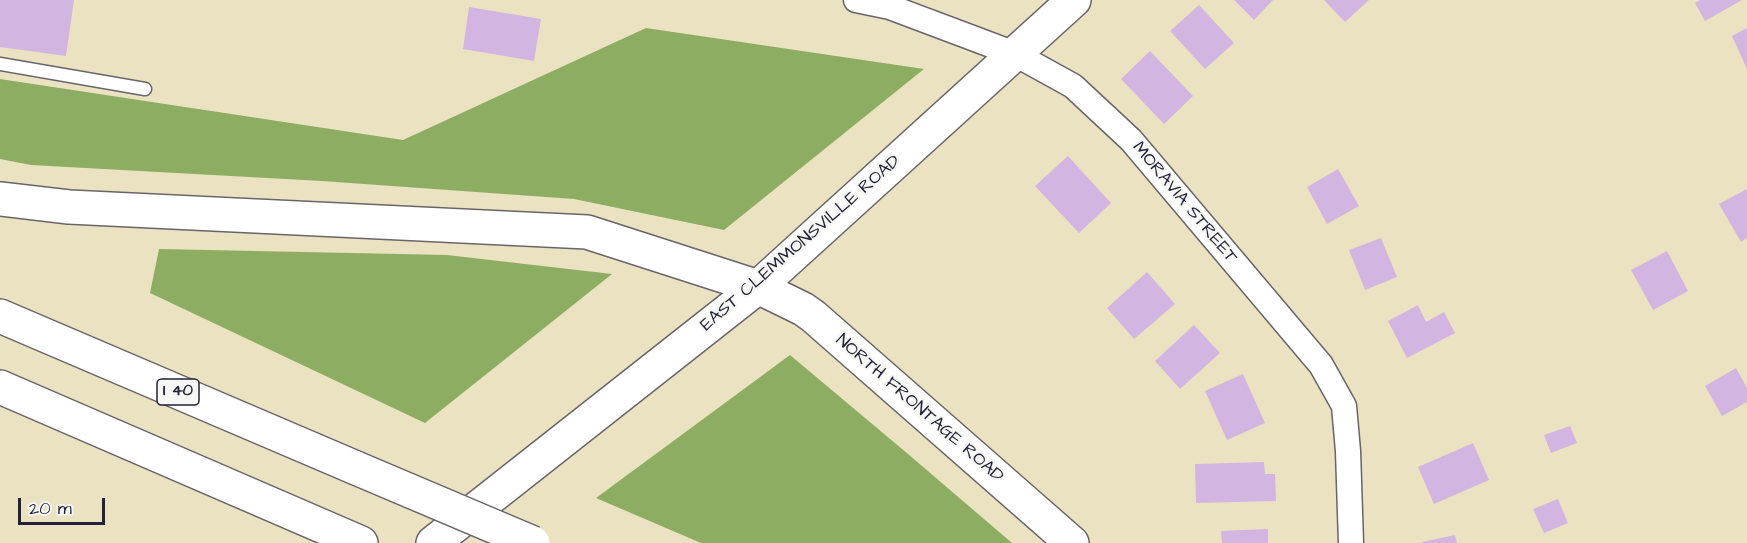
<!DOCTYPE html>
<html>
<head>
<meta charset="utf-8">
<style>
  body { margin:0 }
  #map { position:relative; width:1747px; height:543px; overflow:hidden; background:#ebe2c1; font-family:"Architects Daughter",sans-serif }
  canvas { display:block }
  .scale { position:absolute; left:18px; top:498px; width:87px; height:27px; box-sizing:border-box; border:3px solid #22223b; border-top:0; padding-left:8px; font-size:18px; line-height:21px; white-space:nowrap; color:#22223b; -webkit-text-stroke:4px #f6f6f2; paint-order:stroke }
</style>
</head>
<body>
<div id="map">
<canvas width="1747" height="543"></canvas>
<div class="scale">20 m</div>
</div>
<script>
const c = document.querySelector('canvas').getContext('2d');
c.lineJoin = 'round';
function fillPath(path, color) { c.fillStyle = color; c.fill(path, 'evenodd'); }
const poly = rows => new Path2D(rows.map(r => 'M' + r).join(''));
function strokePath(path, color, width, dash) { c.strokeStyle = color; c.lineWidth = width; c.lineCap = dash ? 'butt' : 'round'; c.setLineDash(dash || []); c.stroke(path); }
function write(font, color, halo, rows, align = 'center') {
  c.font = font + ' "Architects Daughter",sans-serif'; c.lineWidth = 4.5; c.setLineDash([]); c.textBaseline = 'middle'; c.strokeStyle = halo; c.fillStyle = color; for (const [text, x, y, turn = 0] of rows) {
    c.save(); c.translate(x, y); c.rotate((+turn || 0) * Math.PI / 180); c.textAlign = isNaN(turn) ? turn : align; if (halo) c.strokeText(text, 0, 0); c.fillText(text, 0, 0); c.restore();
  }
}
fillPath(poly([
  [646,28,924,69,724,230,574,199,322,181,31,165,0,159,0,79,403,140],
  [159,249,447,255,612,274,425,423,150,293],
  [790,355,908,454,1012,543,701,543,596,498]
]), '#8dae62');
fillPath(poly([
  [0,0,74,0,66,56,0,47],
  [1234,0,1273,0,1254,20],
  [1324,0,1369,0,1345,22],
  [1700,0,1742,0,1705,21,1695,3],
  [1199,5,1234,43,1205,69,1170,31],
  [469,7,541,19,534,61,463,49],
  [1747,28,1747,69,1732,36],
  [1150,51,1193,96,1164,124,1121,79],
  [1068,156,1111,203,1079,233,1035,186],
  [1338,169,1359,206,1327,224,1307,187],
  [1747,189,1747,238,1741,242,1719,204],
  [1381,238,1397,277,1365,290,1349,250],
  [1667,251,1688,291,1653,310,1631,270],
  [1147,272,1175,304,1134,339,1107,308],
  [1418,305,1426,322,1444,312,1455,333,1407,358,1388,321],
  [1194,325,1220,353,1180,389,1155,361],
  [1736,368,1747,388,1747,402,1722,416,1705,386],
  [1243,374,1265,423,1227,440,1205,391],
  [1570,426,1577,443,1551,453,1544,435],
  [1473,443,1489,480,1434,504,1418,467],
  [1264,462,1265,474,1275,474,1276,501,1196,503,1195,464],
  [1558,499,1568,523,1544,533,1533,509],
  [1268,529,1268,543,1222,543,1221,531],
  [1455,535,1457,543,1422,543,1422,542]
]), '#d2b6e1');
const lane = poly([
  [0,64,145,89]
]);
const street = poly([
  [856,0,890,7,1015,54,1073,86,1131,140,1321,365,1344,406,1348,451,1351,543]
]);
const secondary = poly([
  [433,543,758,287,1074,0]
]);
const primary = poly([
  [758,287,803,309,813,316,1072,543]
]);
const highway = poly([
  [0,199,69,207,587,232,758,287],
  [0,316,356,468],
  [0,387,361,543]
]);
strokePath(lane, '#68656a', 15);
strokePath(street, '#68656a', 27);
strokePath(secondary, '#68656a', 36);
strokePath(primary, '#68656a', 36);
strokePath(highway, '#68656a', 36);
strokePath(lane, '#fff', 12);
strokePath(street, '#fff', 24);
strokePath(secondary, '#fff', 33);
strokePath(primary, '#fff', 33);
strokePath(highway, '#fff', 33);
const highwayBridge = poly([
  [356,468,533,543]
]);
strokePath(highwayBridge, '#68656a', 36, []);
strokePath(highwayBridge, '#fff', 33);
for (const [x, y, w] of [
  [178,392,42]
]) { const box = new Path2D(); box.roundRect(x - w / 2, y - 13, w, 26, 4.5); c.fillStyle = '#f6f6f2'; c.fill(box); strokePath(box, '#22223b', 1.5); }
write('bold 16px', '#22223b', null, [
  ["I 40",178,392]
]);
write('18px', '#22223b', '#f6f6f2', [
  ["MORAVIA STREET",1184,203,50],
  ["EAST CLEMMONSVILLE ROAD",801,244,-41],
  ["NORTH FRONTAGE ROAD",919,409,41]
]);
</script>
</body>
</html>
